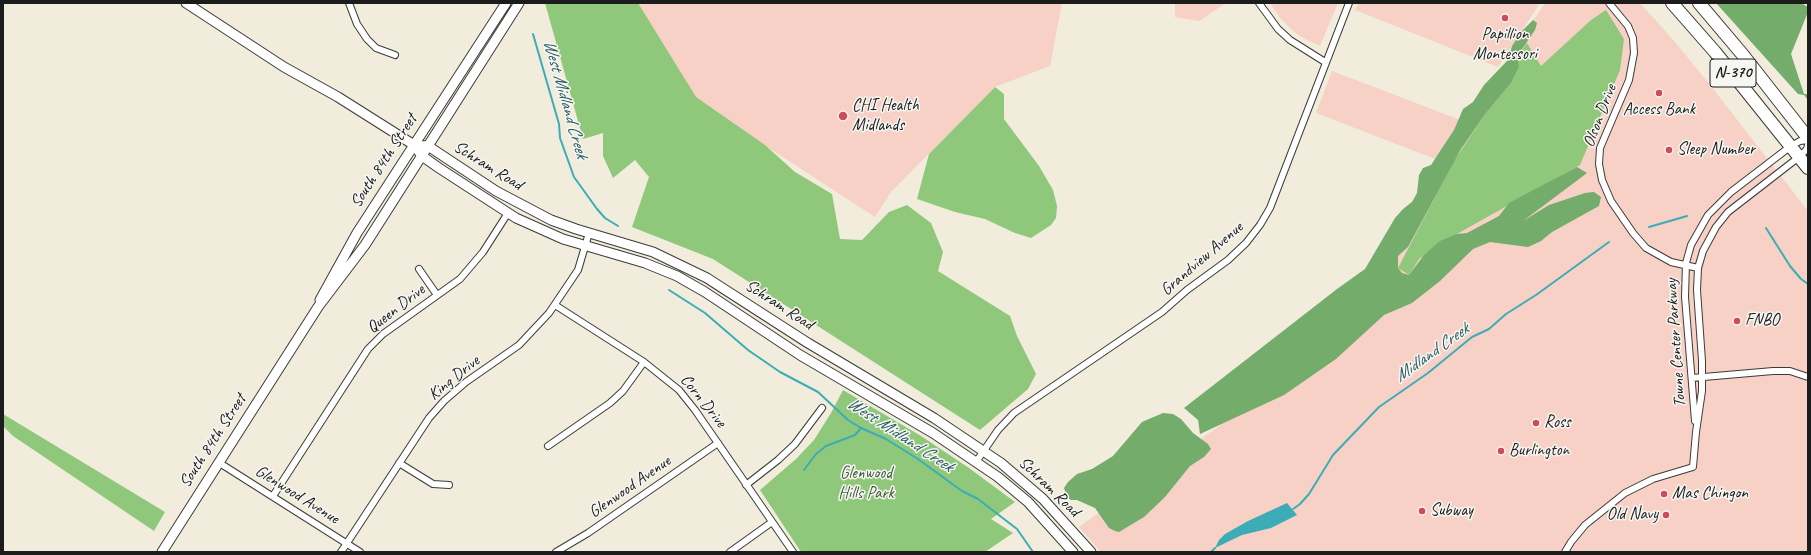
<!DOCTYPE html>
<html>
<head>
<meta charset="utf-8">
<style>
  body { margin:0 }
  #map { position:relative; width:1811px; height:555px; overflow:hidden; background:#f1ecdb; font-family:Caveat,sans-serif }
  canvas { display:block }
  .frame { position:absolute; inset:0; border:4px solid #1c1c1c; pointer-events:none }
</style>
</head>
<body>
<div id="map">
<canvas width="1811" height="555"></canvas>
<div class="frame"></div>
</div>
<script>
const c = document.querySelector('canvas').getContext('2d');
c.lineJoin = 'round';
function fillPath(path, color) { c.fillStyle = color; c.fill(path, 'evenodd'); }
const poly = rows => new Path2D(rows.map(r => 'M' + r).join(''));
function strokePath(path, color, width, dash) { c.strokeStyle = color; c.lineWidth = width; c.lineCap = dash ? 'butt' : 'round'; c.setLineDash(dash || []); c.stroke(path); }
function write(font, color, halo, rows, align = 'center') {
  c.font = font + ' Caveat,sans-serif'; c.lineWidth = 3; c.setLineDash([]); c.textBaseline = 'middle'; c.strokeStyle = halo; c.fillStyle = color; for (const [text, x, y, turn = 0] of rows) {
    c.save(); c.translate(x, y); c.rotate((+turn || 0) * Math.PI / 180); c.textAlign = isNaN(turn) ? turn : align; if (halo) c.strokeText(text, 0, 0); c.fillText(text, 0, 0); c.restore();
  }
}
fillPath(poly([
  [561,3,1062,3,1050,66,995,87,891,192,875,217,557,10],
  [1175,3,1226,3,1199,21,1175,17],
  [1270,3,1338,3,1320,46,1303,38,1294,32,1280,18],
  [1358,3,1540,3,1498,67,1355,10],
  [1545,3,1640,3,1675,42,1711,86,1808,211,1808,552,1101,552,1079,527,1305,364],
  [1332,71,1463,121,1438,160,1316,113]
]), '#f7d1c6');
fillPath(poly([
  [545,3,638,3,696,97,765,145,795,172,832,194,840,239,862,240,889,212,907,205,931,223,943,252,938,271,1010,316,1017,336,1036,374,1028,389,980,430,713,259,632,227,649,177,635,160,613,178,603,156,603,133,583,139],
  [1606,10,1624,39,1620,70,1580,165,1457,234,1419,259,1409,275,1398,268,1454,161,1486,113,1511,83,1519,67,1518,55,1527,43,1541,66,1591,20],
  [995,87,1004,94,1004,119,1039,166,1053,190,1057,206,1056,218,1051,225,1031,238,1015,233,985,219,955,212,917,199,929,154],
  [843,390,921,436,969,468,1015,502,991,519,1013,533,985,552,801,552,760,490,796,459,814,440,831,413],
  [3,414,165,512,154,531,13,436,3,426]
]), '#8fc87b');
fillPath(poly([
  [1716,3,1801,3,1808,7,1808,12,1791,54,1804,94,1808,94,1808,100,1804,95,1798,94],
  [1533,20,1537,23,1535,30,1518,55,1519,67,1511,83,1486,113,1461,149,1408,247,1398,256,1398,268,1402,273,1409,275,1424,255,1440,241,1457,234,1467,233,1499,216,1509,203,1577,167,1587,173,1523,221,1549,205,1585,193,1594,192,1601,197,1599,206,1552,232,1541,241,1528,247,1490,242,1473,249,1440,281,1412,303,1384,315,1336,359,1284,395,1200,434,1198,420,1184,408,1337,289,1365,269,1395,218,1403,209,1412,202,1417,193,1419,175,1423,168,1431,165,1454,130,1463,109,1473,102,1484,85,1508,60,1512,46,1521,32],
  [1163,413,1173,414,1181,419,1193,433,1208,444,1211,449,1204,457,1190,466,1165,497,1144,517,1119,532,1115,531,1109,528,1095,508,1077,500,1071,500,1067,497,1064,488,1068,482,1077,474,1092,469,1113,456,1142,422]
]), '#73ac6b');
fillPath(poly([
  [1287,503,1297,515,1271,528,1242,535,1215,548,1219,540,1225,534,1248,521]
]), '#3cadb6');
strokePath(poly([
  [533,34,559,124,560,138,574,177,597,209,605,218,618,226],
  [1649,227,1687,216],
  [1766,228,1790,266,1801,279,1808,284],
  [669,290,705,313,748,350,780,372,818,392,848,420,861,428,886,439,918,459,962,491,978,499,1017,529,1033,552],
  [804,470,816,454,826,446,855,435,861,428],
  [1293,509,1300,504,1309,494,1333,455,1379,407,1428,373,1472,337,1489,329,1506,314,1536,295,1609,242],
  [1211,552,1215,548]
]), '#3cadb6', 2);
const street = poly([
  [349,3,357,24,367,39,376,48,395,55],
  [1259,3,1278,29,1290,40,1325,62],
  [1609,3,1628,26,1633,38,1634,53,1629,80,1600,148,1599,164,1602,180,1611,201,1633,233,1646,248,1671,262,1698,268],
  [419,269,437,295],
  [555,305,644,362,679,390,695,410,793,552],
  [1692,378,1773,371,1790,371,1808,377],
  [1695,421,1685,297,1686,263,1691,245,1708,215,1731,192,1791,146,1800,141,1808,140],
  [548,446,610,403,623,391,644,362],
  [218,462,360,552],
  [976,462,998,430,1014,413,1162,312,1187,290,1228,260,1246,243,1260,225,1270,208,1349,3],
  [399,463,433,484,449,485],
  [746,485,778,460,795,444,822,408],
  [273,496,368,349,383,334,460,279,483,252,508,213],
  [341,552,429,418,444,401,466,382,519,345,549,313,578,270,589,233],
  [556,552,588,533,718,443],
  [730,552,772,522],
  [1565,552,1571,542,1585,525,1625,493,1653,479,1693,467,1696,432,1702,391,1702,361,1697,290,1698,268,1703,251,1716,227,1728,212,1799,157,1807,149,1808,145]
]);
const secondary = poly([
  [186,3,284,67,338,97,414,145,422,156,439,168,516,218,563,239,645,263,677,276,705,292,800,355,933,433,998,477,1028,502,1073,552],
  [414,145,428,146,496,191,551,220,576,229,653,252,707,278,808,343,934,418,1001,463,1043,499,1091,552],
  [320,300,357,233,506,3],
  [162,552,318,307,365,245,519,3]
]);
const highway = poly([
  [1672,3,1715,52,1808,168],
  [1699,3,1743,55,1808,138]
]);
strokePath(street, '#3c3b39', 8);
strokePath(secondary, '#3c3b39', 11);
strokePath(highway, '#3c3b39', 14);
strokePath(street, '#fff', 6);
strokePath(secondary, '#fff', 9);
strokePath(highway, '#fff', 12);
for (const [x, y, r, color] of [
  [1505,18,4,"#d1495b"],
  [1659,93,4,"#d1495b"],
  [843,116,5,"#d1495b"],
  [1669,150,4,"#d1495b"],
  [1737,321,4,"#d1495b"],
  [1536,423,4,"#d1495b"],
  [1501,451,4,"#d1495b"],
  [1664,494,4,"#d1495b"],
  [1422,511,4,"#d1495b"],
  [1666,515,4,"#d1495b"]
]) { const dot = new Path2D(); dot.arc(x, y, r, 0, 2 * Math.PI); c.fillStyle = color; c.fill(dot); strokePath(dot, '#f6f6f2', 1.5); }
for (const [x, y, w] of [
  [1733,73,46]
]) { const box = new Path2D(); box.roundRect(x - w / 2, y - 14, w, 28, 3); c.fillStyle = '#f6f6f2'; c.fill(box); strokePath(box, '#1c1c1c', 1); }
write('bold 16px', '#1c1c1c', null, [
  ["N-370",1733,73]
]);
write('17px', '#1c1c1c', '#f6f6f2', [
  ["Papillion",1505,35,"center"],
  ["Montessori",1505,55,"center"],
  ["CHI Health",852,106],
  ["Midlands",852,126],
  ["Access Bank",1659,110,"center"],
  ["Sleep Number",1677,150],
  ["FNBO",1745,321],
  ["Ross",1544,423],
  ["Burlington",1509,451],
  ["Mas Chingon",1672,494],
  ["Subway",1430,511],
  ["Old Navy",1658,515,"right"]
], 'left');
write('17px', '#1c1c1c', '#f6f6f2', [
  ["Olson Drive",1600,116,-69],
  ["South 84th Street",384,161,-57],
  ["Schram Road",488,166,32],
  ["Grandview Avenue",1202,259,-41],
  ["Schram Road",779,305,33],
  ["Queen Drive",396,309,-38],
  ["Towne Center Parkway",1676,343,-94],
  ["King Drive",454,378,-39],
  ["Corn Drive",703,401,51],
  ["South 84th Street",213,441,-57],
  ["Glenwood Avenue",630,487,-35],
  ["Schram Road",1049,487,44],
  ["Glenwood Avenue",297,495,32]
]);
write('17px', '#44583d', '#f6f6f2', [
  ["Glenwood",866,474],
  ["Hills Park",866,494]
]);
write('italic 18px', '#2a5d61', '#f6f6f2', [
  ["West Midland Creek",565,99,74],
  ["Midland Creek",1432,353,-36],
  ["West Midland Creek",900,435,33]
]);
</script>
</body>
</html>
